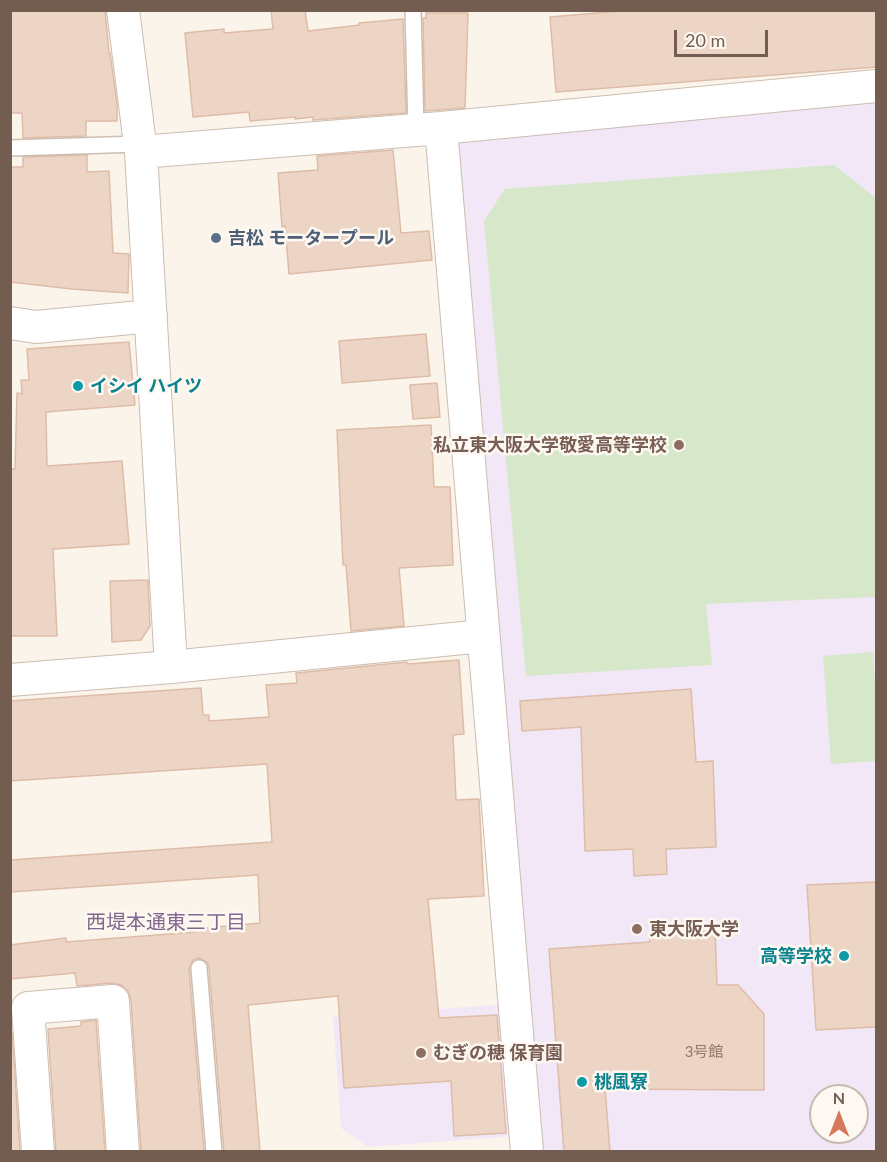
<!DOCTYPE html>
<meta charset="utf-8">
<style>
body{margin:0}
#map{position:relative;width:887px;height:1162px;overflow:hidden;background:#fbf4ea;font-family:Lato,sans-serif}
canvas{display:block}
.frame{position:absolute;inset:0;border:12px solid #735c50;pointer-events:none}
.north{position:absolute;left:809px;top:1084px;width:60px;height:60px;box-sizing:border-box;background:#fdf8f1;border:2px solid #c6bab1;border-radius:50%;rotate:0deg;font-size:16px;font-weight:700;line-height:24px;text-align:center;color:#735c50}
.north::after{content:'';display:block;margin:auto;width:21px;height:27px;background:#d7785d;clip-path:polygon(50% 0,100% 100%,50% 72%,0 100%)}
.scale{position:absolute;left:674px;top:30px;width:94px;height:27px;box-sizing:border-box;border:3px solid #735c50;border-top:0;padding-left:8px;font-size:18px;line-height:21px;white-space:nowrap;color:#735c50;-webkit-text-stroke:4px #fdf8f1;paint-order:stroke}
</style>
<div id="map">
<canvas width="887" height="1162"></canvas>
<div class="frame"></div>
<div class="north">N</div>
<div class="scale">20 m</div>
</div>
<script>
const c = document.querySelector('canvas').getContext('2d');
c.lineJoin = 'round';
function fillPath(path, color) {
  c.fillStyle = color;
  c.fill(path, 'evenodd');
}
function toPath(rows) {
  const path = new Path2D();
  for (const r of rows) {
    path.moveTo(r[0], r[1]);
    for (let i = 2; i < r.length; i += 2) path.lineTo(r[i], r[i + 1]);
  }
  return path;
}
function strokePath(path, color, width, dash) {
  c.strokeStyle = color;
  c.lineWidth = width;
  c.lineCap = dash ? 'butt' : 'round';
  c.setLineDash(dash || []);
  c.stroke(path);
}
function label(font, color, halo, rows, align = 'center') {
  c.font = font + ' Lato,"Noto Sans JP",sans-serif';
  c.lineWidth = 5;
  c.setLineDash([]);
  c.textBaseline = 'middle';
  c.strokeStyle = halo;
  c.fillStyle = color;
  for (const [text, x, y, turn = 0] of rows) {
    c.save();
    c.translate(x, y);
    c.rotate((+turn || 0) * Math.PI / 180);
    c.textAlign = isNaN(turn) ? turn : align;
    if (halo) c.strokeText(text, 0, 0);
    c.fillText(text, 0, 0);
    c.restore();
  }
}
fillPath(toPath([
 [876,99,876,1151,538,1151,503,752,458,139],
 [821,1096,857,1096,857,1132,821,1132],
 [506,1004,516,1136,368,1147,341,1128,333,1017]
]), '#f1e7f7');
fillPath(toPath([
 [834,165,876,198,876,597,706,604,712,665,526,676,484,221,505,189],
 [873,652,876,696,876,761,831,764,823,656]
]), '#d6e7ca');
const building = toPath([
 [10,10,105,10,109,53,110,53,117,104,117,121,86,121,86,136,23,138,22,113,10,113,10,10],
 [271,10,305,10,308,31,360,25,359,23,403,19,406,113,313,120,313,117,295,119,295,117,250,121,249,112,193,117,185,33,224,29,224,33,273,29,271,10],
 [631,10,876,10,876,67,556,92,550,17,631,10],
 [426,13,468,13,465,108,425,111,423,18,426,18,426,13],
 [393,150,401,233,429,231,432,260,289,274,285,226,282,227,278,173,318,170,317,156,393,150],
 [87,155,87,172,109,171,113,253,129,254,128,293,72,289,10,282,10,167,23,167,23,157,87,155],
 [426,334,430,376,342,383,339,341,426,334],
 [129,342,135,405,46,412,47,466,122,461,129,544,53,549,57,636,10,636,10,469,15,469,17,393,22,394,21,380,29,380,27,349,129,342],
 [437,383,440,417,413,419,410,385,437,383],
 [431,425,434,487,450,487,453,565,399,568,404,626,351,631,346,565,343,565,337,430,431,425],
 [148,580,150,626,141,640,112,642,110,581,148,580],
 [459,660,464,734,453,735,456,800,479,799,484,896,428,899,439,1018,497,1015,506,1133,454,1136,451,1081,344,1088,338,996,248,1005,260,1152,224,1152,209,967,207,962,199,958,193,960,189,969,204,1152,141,1152,131,1000,128,991,121,985,112,983,77,986,75,973,10,979,10,945,66,938,66,942,196,932,196,929,260,923,258,875,10,892,10,860,272,842,267,764,10,781,10,701,201,688,203,715,209,715,209,721,269,717,266,685,297,683,296,673,407,662,407,664,459,660],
 [691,689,696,762,713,761,716,847,666,849,667,874,634,876,633,849,585,851,581,727,522,731,520,701,691,689],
 [876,882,876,1027,816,1030,807,885,876,882],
 [715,931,717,985,738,985,764,1014,764,1090,605,1089,610,1152,564,1152,549,949,650,942,649,934,715,931],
 [96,1020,105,1152,56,1152,48,1029,81,1026,81,1022,96,1020],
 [10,1032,12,1032,20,1152,10,1152,10,1032]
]);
fillPath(building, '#edd5c5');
strokePath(building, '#debca7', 1.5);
const service = toPath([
 [413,10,416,130],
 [10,148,140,144],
 [199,968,214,1152]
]);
const minor = toPath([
 [123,10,141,152,171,667],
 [441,128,527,1152],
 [141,152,441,128,876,86],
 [10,323,36,327,151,316],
 [10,680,171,667,483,636],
 [38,1152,28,1008,113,1001,123,1152]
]);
strokePath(service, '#ccbdb1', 18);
strokePath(minor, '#ccbdb1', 34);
strokePath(service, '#fff', 15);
strokePath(minor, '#fff', 32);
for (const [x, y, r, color] of [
 [216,238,6,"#5c6f8a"],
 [78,386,6,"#0f9aa8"],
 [679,445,6,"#8d6e63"],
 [637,929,6,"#8d6e63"],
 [844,956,6,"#0f9aa8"],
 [421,1053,6,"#8d6e63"],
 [582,1082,6,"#0f9aa8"]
]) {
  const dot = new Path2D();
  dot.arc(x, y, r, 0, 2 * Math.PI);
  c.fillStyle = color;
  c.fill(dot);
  strokePath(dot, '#fdf8f1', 2);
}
label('15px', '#927a6d', null, [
 ["3号館",704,1052]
]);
label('bold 18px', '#4e5e75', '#fdf8f1', [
 ["吉松 モータープール",228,238]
], 'left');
label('bold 18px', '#0d838f', '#fdf8f1', [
 ["イシイ ハイツ",90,386],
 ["高等学校",832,956,"right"],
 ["桃風寮",594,1082]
], 'left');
label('bold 18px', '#785e54', '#fdf8f1', [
 ["私立東大阪大学敬愛高等学校",667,445,"right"],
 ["東大阪大学",649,929],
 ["むぎの穂 保育園",433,1053]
], 'left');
label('20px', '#82688e', '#fdf8f1', [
 ["西堤本通東三丁目",166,923]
]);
</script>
